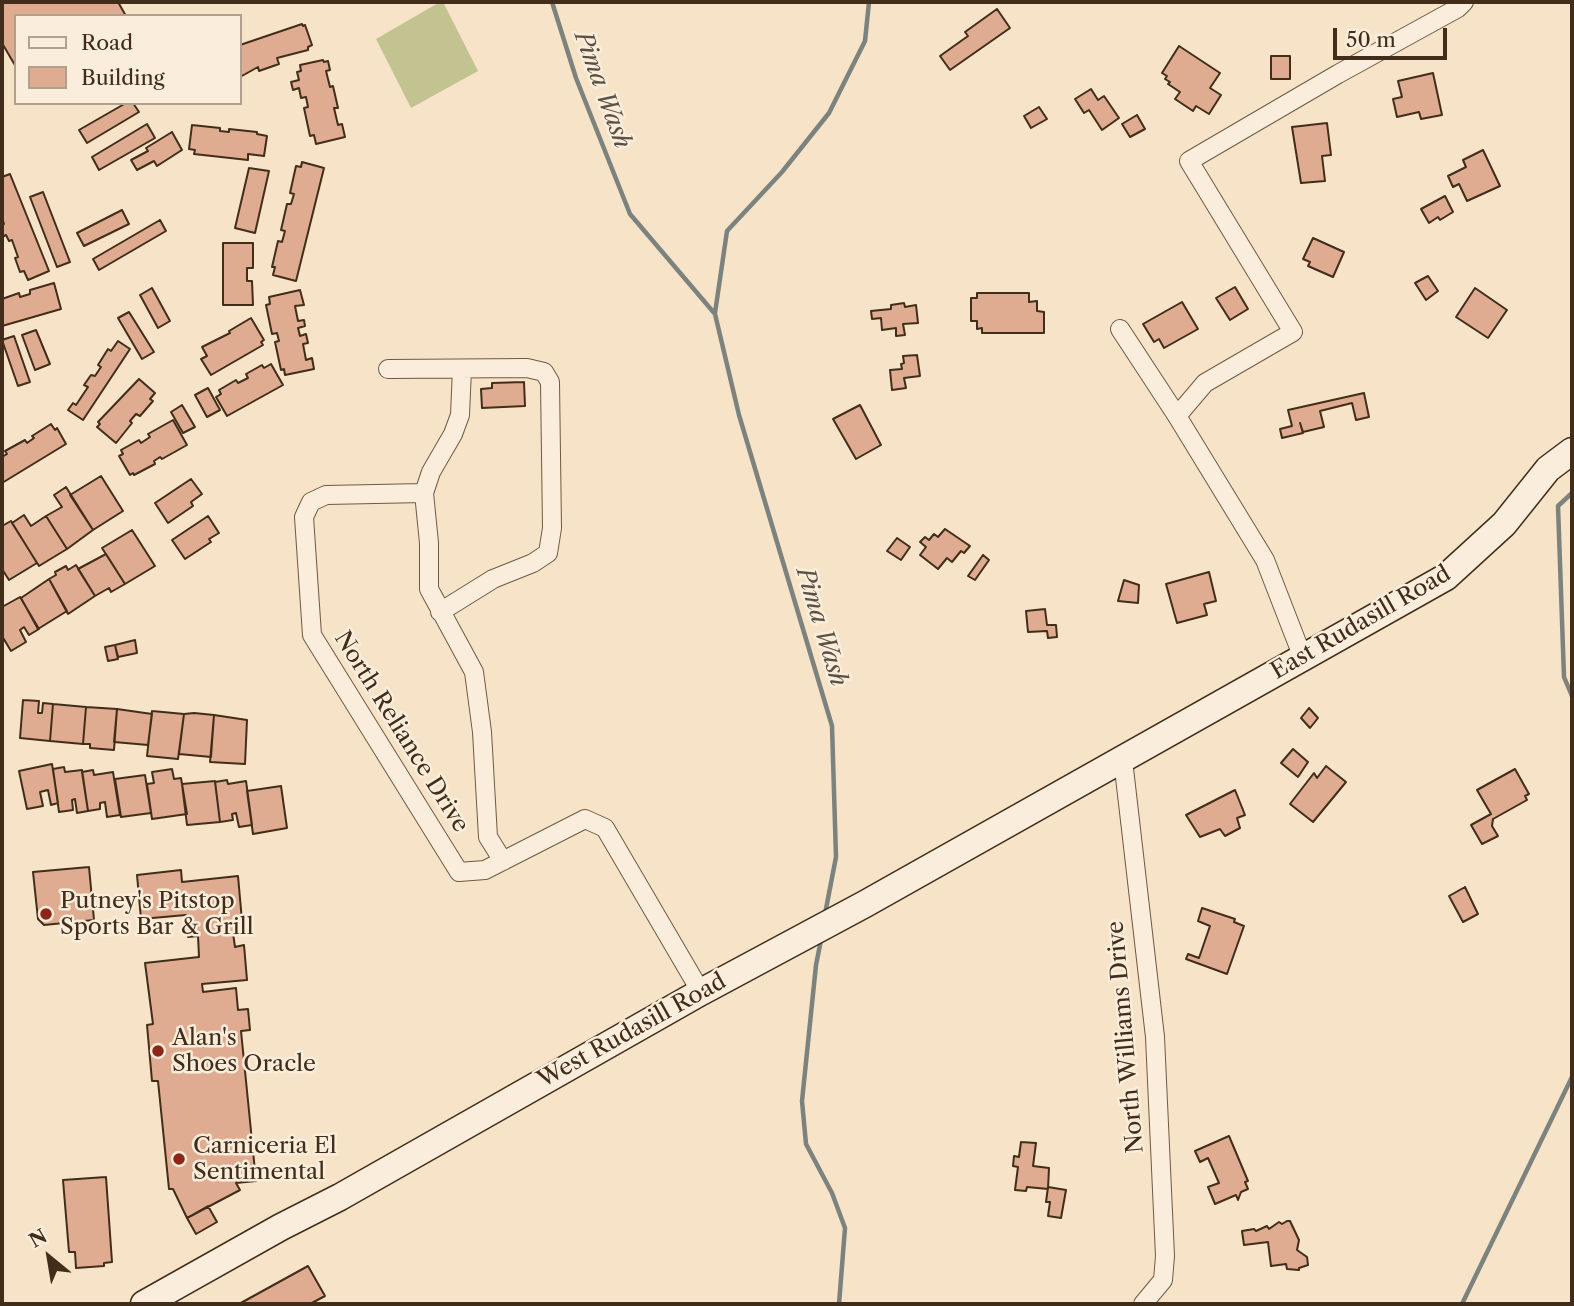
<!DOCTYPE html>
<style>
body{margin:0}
#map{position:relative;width:1574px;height:1306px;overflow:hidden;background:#f7e3c7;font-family:"Libre Caslon Text",serif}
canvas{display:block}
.frame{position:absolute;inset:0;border:4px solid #412d19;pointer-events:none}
.legend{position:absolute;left:14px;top:14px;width:228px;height:91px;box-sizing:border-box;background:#faeddb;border:2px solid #b0a08d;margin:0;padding:9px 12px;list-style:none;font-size:21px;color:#412d19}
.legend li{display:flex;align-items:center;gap:14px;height:35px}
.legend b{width:35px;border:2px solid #b0a08d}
.north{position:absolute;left:14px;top:1222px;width:70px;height:70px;-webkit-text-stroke:5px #faeddb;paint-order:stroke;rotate:330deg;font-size:19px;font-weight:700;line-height:28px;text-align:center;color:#412d19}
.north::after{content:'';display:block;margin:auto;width:24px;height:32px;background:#412d19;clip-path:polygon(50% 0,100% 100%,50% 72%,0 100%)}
.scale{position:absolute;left:1333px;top:28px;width:114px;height:32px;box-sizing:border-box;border:4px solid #412d19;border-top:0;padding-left:9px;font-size:21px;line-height:24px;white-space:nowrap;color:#412d19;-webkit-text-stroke:5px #faeddb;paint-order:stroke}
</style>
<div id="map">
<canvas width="1574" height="1306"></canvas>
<div class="frame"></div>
<ul class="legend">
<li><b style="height:9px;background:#faeddb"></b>Road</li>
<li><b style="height:19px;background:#e0ac91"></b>Building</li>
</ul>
<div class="north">N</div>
<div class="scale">50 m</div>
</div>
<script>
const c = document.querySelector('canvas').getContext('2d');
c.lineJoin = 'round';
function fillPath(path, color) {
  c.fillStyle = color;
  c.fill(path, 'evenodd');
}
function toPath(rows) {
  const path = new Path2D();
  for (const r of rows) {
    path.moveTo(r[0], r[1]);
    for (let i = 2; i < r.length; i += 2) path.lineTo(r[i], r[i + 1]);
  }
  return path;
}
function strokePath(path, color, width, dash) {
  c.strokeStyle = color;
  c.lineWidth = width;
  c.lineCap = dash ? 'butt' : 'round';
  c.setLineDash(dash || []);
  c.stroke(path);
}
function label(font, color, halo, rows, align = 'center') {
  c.font = font + ' "Libre Caslon Text",serif';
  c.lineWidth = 5;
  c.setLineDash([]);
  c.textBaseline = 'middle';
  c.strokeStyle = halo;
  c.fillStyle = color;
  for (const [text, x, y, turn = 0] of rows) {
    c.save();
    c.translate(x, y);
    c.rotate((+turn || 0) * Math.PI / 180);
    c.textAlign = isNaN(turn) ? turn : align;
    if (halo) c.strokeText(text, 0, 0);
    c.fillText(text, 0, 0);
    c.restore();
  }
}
fillPath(toPath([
 [440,2,443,2,478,71,411,108,376,39]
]), '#c3c291');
strokePath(toPath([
 [552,2,576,78,630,214,715,314,739,415,832,726,836,857,825,914],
 [715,313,727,231,782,172,829,113,865,41,869,2],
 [1572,493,1558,506,1564,677,1572,696],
 [821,940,816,965,802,1101,806,1144,832,1193,845,1228,839,1304],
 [1462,1304,1572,1077]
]), '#7c827e', 4.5);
const building = toPath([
 [2,2,118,2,126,16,16,16,16,67,2,43,2,2],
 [997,9,1010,28,950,70,940,56,968,36,965,32,997,9],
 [302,24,303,26,305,25,312,45,308,47,308,50,277,58,279,64,259,71,258,67,240,77,240,45,302,24],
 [1179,46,1220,73,1210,88,1221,95,1209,114,1196,106,1193,111,1175,99,1180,92,1168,84,1170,82,1165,79,1167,76,1162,73,1179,46],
 [1271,56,1290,56,1290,79,1271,79,1271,56],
 [323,60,324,62,328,61,330,70,326,71,330,87,333,86,338,108,334,108,338,125,342,124,345,137,316,144,314,135,310,136,304,108,308,107,306,97,301,98,299,88,293,90,291,82,299,80,297,72,301,71,300,65,323,60],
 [1433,73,1442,115,1421,119,1419,112,1397,117,1393,99,1402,97,1398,81,1433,73],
 [1091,89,1098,100,1104,96,1119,118,1102,130,1089,110,1084,113,1075,99,1091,89],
 [126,103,133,103,139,112,87,143,79,130,126,103],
 [1039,107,1047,119,1031,128,1024,116,1039,107],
 [1137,115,1145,129,1130,137,1122,124,1137,115],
 [1327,123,1331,155,1322,156,1325,181,1301,183,1292,127,1327,123],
 [147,124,155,138,99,170,92,157,147,124],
 [192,125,220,128,220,131,229,132,229,129,257,132,257,134,267,136,264,156,248,154,248,160,194,154,195,150,189,149,192,125],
 [172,132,182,150,157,166,154,161,137,170,131,160,148,151,146,148,172,132],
 [1483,150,1500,186,1467,201,1459,184,1453,187,1448,176,1466,167,1463,160,1483,150],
 [302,162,324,168,296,281,273,275,275,267,272,267,278,241,282,242,285,231,281,230,287,204,291,204,294,194,290,193,296,166,301,167,302,162],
 [249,168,269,171,255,233,235,228,249,168],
 [10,174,49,271,28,280,24,271,20,272,15,258,18,257,12,240,9,241,6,235,2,237,2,224,4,224,2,218,2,177,10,174],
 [43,192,70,262,57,267,30,197,43,192],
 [1445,196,1453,212,1440,220,1438,217,1429,223,1421,209,1445,196],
 [122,210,129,224,84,246,77,233,122,210],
 [160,220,166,231,99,270,93,259,160,220],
 [1313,238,1344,252,1333,277,1308,266,1310,262,1303,259,1313,238],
 [223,243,253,243,253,268,247,268,247,281,252,281,253,305,223,305,223,243],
 [1428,276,1438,291,1426,300,1415,283,1428,276],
 [54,283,61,309,2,326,2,299,19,293,20,297,30,294,30,290,54,283],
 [1235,287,1248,309,1230,320,1216,298,1235,287],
 [152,288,170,321,158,328,140,295,152,288],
 [1475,288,1507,310,1488,338,1456,317,1475,288],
 [300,290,304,305,295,306,298,321,304,320,305,326,298,328,300,336,306,334,308,343,303,344,306,360,312,358,314,369,285,375,284,369,281,370,275,342,279,341,277,333,272,334,266,305,270,304,269,297,300,290],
 [977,293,1029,293,1029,302,1037,301,1037,311,1044,312,1044,333,982,333,982,328,977,329,977,321,971,321,971,298,977,298,977,293],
 [1182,302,1198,329,1164,348,1159,339,1154,342,1143,324,1182,302],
 [904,303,905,307,916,305,918,323,903,324,905,335,896,336,896,328,882,330,881,318,872,319,871,311,891,309,891,305,904,303],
 [129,312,154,352,142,359,118,318,129,312],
 [251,318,264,340,261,342,263,345,211,375,201,359,207,356,202,347,230,333,229,331,251,318],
 [36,330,50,364,35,370,22,335,36,330],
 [14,336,30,382,18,386,2,340,14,336],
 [118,341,130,349,83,420,68,410,73,403,76,405,88,387,84,385,91,375,95,376,101,367,98,365,108,349,111,351,118,341],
 [917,355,920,376,904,378,906,388,892,390,890,370,902,369,901,364,904,363,903,356,917,355],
 [271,364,283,385,227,416,216,397,221,394,219,390,236,380,238,383,248,378,246,374,262,365,264,368,271,364],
 [139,379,155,393,150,399,153,401,140,416,136,414,130,421,132,423,116,443,97,427,100,424,98,422,139,379],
 [524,382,525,406,482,408,481,389,492,388,492,383,524,382],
 [208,388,220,410,207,417,195,395,208,388],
 [1364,393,1369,417,1356,420,1352,403,1320,411,1324,427,1303,432,1300,423,1303,433,1282,438,1280,429,1292,426,1288,410,1364,393],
 [182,405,195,427,183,433,171,412,182,405],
 [860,405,881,445,856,459,833,419,860,405],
 [173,420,187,445,162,459,160,457,154,461,155,464,134,475,133,473,130,475,119,456,123,454,121,450,139,440,141,443,150,437,148,434,173,420],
 [51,424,55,430,57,428,66,444,2,483,2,457,7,454,5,451,25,440,27,443,34,438,32,436,51,424],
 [101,476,123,511,93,530,70,495,101,476],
 [191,479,202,494,191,502,193,506,168,523,155,503,191,479],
 [66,487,93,530,67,549,46,516,62,507,54,495,66,487],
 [24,515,31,526,46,516,67,549,39,566,12,523,24,515],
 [208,516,219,533,209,539,211,542,185,559,172,540,208,516],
 [11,521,37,563,9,580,2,569,2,526,11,521],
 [945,529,970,546,964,553,961,551,952,562,947,558,938,569,920,555,926,547,920,542,925,537,929,540,934,534,938,537,945,529],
 [132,530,155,566,125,584,102,548,132,530],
 [897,538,910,547,901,560,887,551,897,538],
 [106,554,125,584,111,592,109,588,95,596,78,569,106,554],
 [983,555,989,560,975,580,968,576,983,555],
 [76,565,95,596,68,614,49,579,56,575,55,572,66,566,68,570,76,565],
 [1209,572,1216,601,1204,604,1207,615,1177,623,1166,584,1209,572],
 [49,579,67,611,38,629,21,598,49,579],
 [1124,580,1139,585,1138,603,1118,601,1124,580],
 [20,597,39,629,29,635,24,627,20,630,26,642,11,651,2,636,2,607,20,597],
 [1045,609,1047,625,1056,625,1057,637,1048,638,1047,631,1028,632,1026,611,1045,609],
 [135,640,137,653,118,657,115,645,135,640],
 [115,645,118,659,108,661,105,647,115,645],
 [23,700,39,701,38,713,42,713,43,703,53,704,50,741,20,738,23,700],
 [53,704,86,707,83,744,50,741,53,704],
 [86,707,117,709,114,750,90,748,90,744,83,744,86,707],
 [1309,708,1318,718,1310,728,1301,718,1309,708],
 [117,709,152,714,148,745,114,742,117,709],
 [152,711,184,714,178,759,147,756,152,711],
 [194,713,214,715,211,757,179,754,184,714,194,713],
 [214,715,247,720,245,764,210,762,214,715],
 [1293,749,1308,762,1298,777,1281,763,1293,749],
 [52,764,58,803,51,805,48,790,40,792,43,806,27,809,19,771,52,764],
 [1326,766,1346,782,1313,822,1290,804,1314,773,1317,778,1326,766],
 [64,767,65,772,82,770,88,811,77,813,75,799,72,800,73,810,59,812,53,769,64,767],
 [172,769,174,779,181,778,187,814,152,819,147,784,154,783,152,772,172,769],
 [1515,769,1529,794,1525,796,1527,800,1493,819,1492,826,1498,836,1482,844,1471,825,1491,814,1477,790,1515,769],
 [93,770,94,775,113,772,120,815,107,817,105,802,100,803,100,809,88,811,82,772,93,770],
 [145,775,151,813,121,817,115,779,145,775],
 [227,780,228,784,246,781,252,825,239,827,236,813,232,814,233,820,220,822,215,782,227,780],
 [215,781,220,822,187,825,182,784,215,781],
 [281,786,287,828,253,834,247,791,281,786],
 [1235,790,1245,815,1237,818,1240,828,1225,836,1220,829,1200,837,1186,815,1235,790],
 [89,867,94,920,44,925,38,919,33,872,89,867],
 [181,870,182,882,238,876,243,932,233,933,235,947,244,945,247,980,202,984,203,992,236,988,238,1010,248,1009,250,1030,241,1031,256,1181,236,1183,240,1190,187,1218,173,1189,169,1189,158,1081,152,1081,147,1025,153,1024,145,963,199,957,198,936,188,937,186,915,141,919,137,875,181,870],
 [1465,887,1478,914,1463,922,1449,896,1465,887],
 [1202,908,1235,919,1234,922,1244,926,1227,974,1186,959,1188,954,1199,958,1210,926,1198,921,1202,908],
 [1229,1136,1248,1181,1245,1182,1248,1189,1241,1192,1238,1200,1236,1195,1215,1204,1208,1187,1219,1183,1208,1158,1200,1162,1195,1151,1229,1136],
 [1021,1142,1036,1143,1033,1166,1049,1168,1048,1189,1027,1187,1026,1191,1015,1190,1018,1167,1013,1166,1014,1156,1019,1157,1021,1142],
 [106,1177,112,1262,104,1263,104,1266,76,1268,75,1252,69,1252,63,1180,106,1177],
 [1048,1187,1066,1190,1061,1218,1048,1216,1050,1202,1046,1202,1048,1187],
 [208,1206,217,1222,196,1234,187,1218,208,1206],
 [1287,1221,1290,1221,1299,1240,1297,1250,1307,1257,1308,1265,1299,1268,1299,1270,1287,1269,1286,1264,1271,1266,1268,1242,1244,1245,1242,1231,1254,1229,1256,1231,1267,1226,1269,1229,1279,1222,1282,1224,1287,1221],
 [308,1266,325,1296,310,1304,239,1304,308,1266]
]);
fillPath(building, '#e0ac91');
strokePath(building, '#412d19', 2);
const street = toPath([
 [1120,329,1177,416,1265,560,1303,658],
 [388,369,527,368,544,372,550,382,552,528,548,553,533,563,493,579,440,612],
 [462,369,460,415,453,434,431,472,424,493,429,543,429,589,474,672,482,732,488,837,503,861],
 [1177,416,1205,383,1293,332,1189,161,1338,74,1458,8,1464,2],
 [424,493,326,495,311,502,304,517,312,635,459,872,485,870,585,819,605,828,701,992],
 [1123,760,1155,1037,1165,1256,1163,1280,1143,1304]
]);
const secondary = toPath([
 [144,1304,281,1227,340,1197,701,992,865,904,1446,577,1504,524,1548,469,1572,451]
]);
strokePath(street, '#6e5a44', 20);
strokePath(secondary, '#412d19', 29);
strokePath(street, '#faeddb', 18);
strokePath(secondary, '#faeddb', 26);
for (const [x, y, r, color] of [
 [46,914,7,"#8f2418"],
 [158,1051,7,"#8f2418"],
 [179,1159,7,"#8f2418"]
]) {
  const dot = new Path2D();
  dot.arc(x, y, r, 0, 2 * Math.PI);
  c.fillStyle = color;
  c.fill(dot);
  strokePath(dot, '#faeddb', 2.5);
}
label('23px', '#412d19', '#faeddb', [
 ["East Rudasill Road",1361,623,-30],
 ["North Reliance Drive",401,732,58],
 ["West Rudasill Road",632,1031,-29],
 ["North Williams Drive",1126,1037,-95]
]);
label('23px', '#412d19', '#faeddb', [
 ["Putney's Pitstop",60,901],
 ["Sports Bar & Grill",60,927],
 ["Alan's",172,1038],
 ["Shoes Oracle",172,1064],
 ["Carniceria El",193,1146],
 ["Sentimental",193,1172]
], 'left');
label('italic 24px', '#5a5043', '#faeddb', [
 ["Pima Wash",602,90,70],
 ["Pima Wash",821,627,73]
]);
</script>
